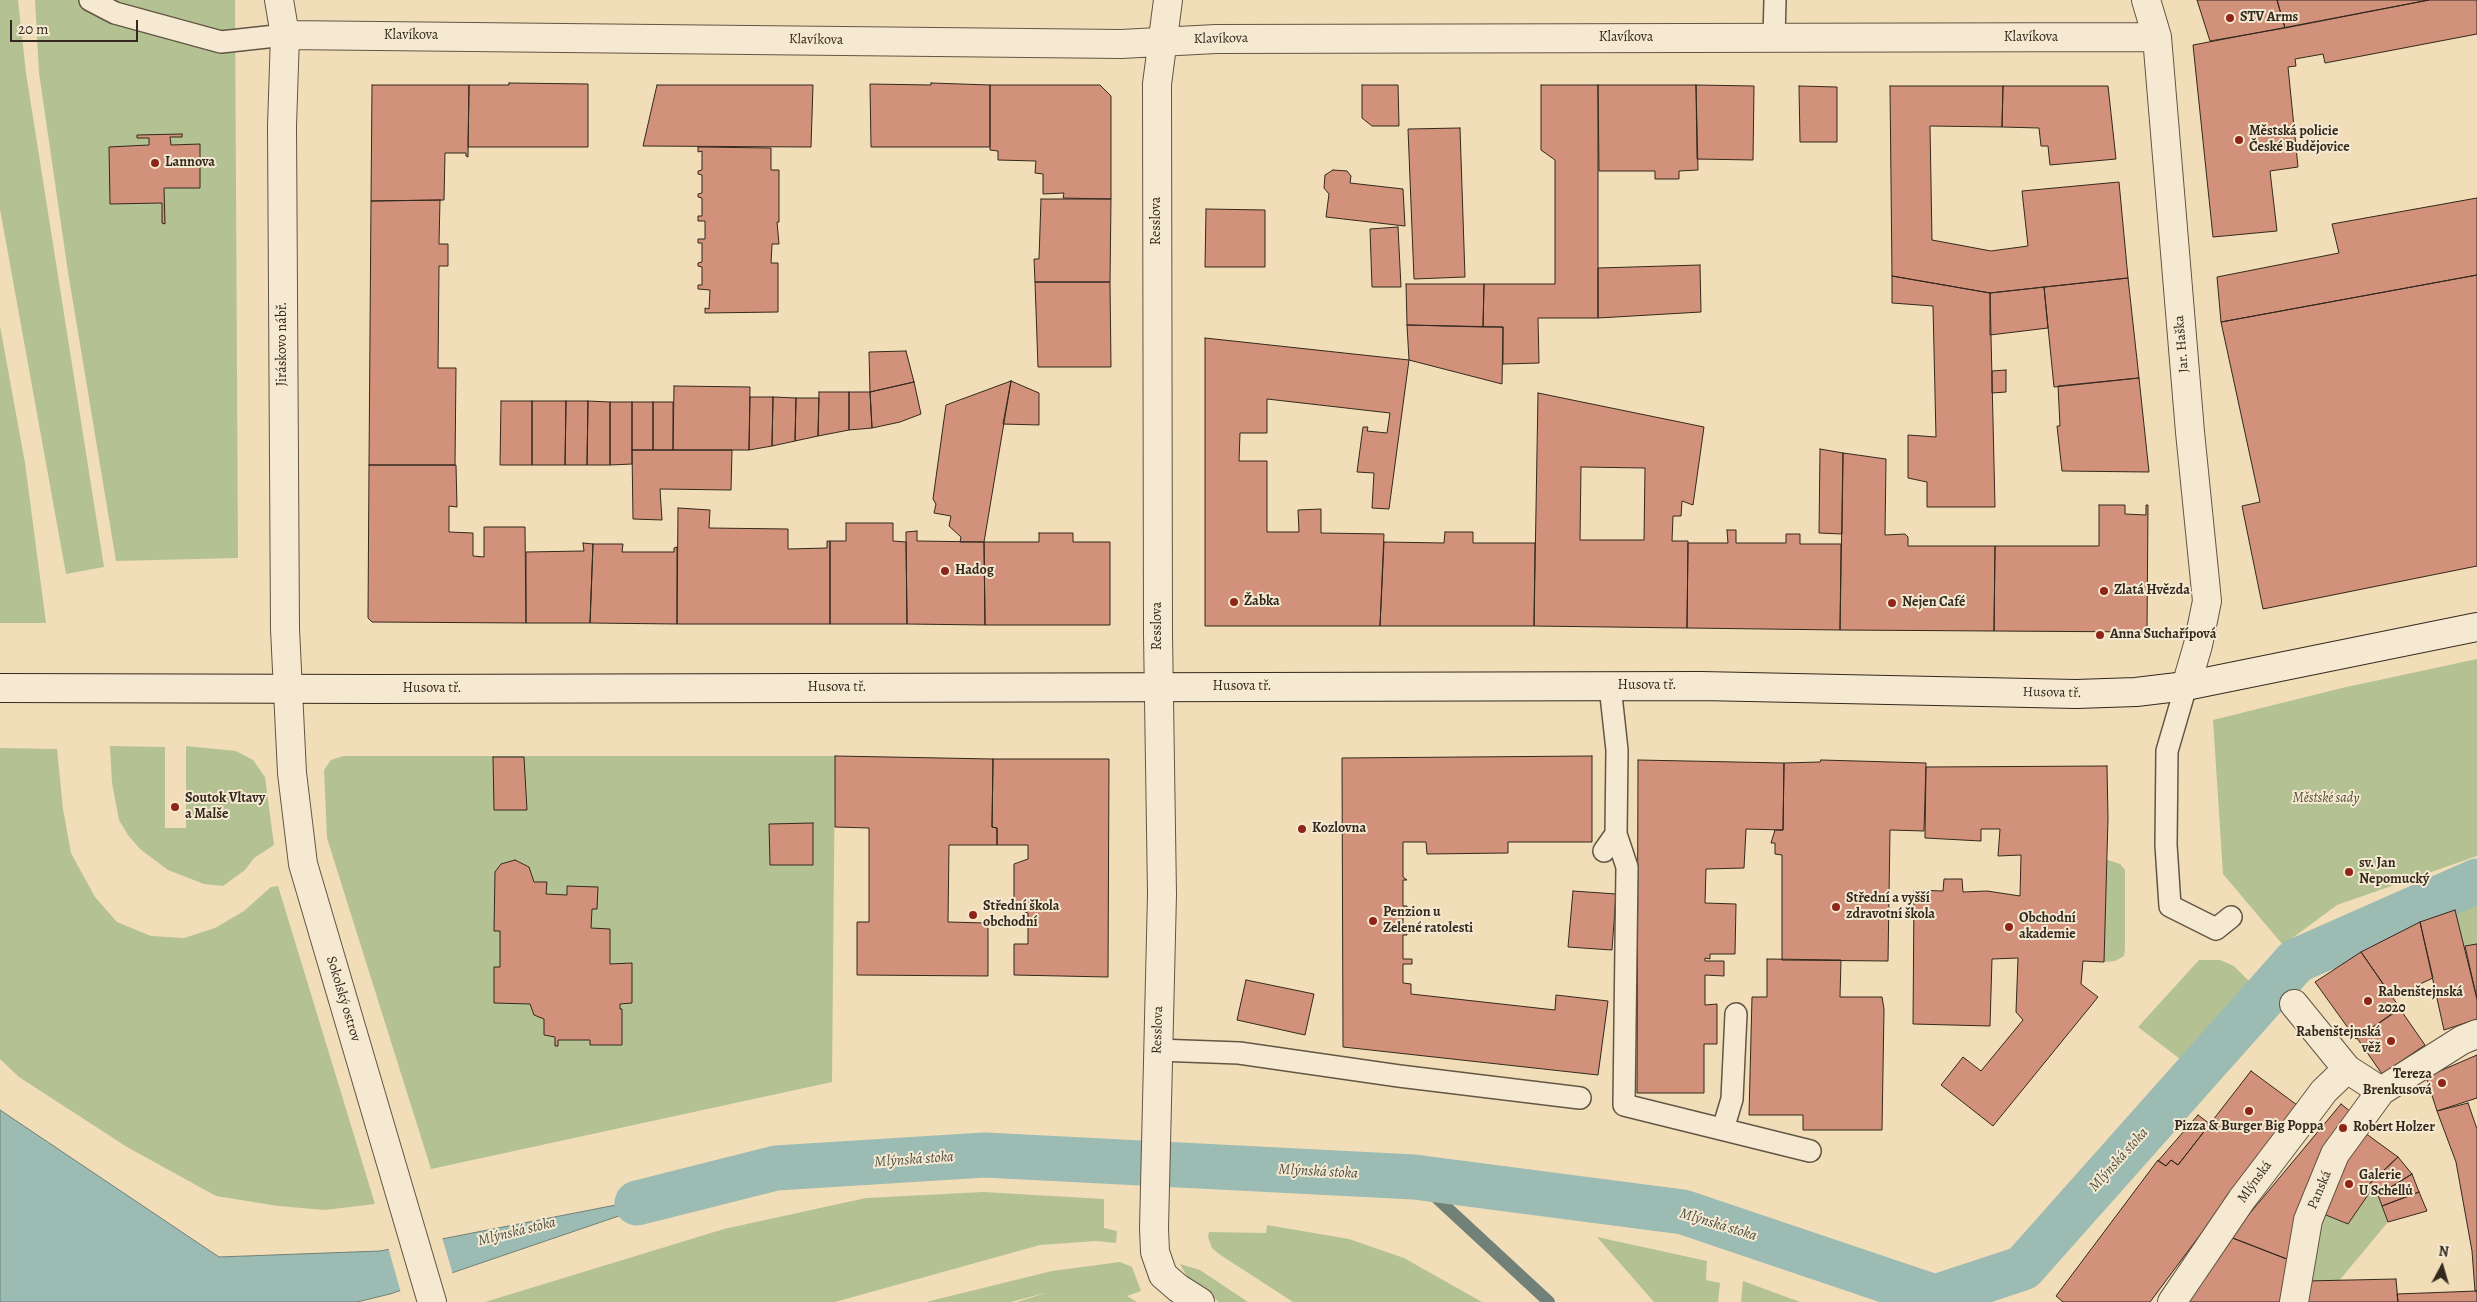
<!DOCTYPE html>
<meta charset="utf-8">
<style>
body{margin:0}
#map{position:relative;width:2477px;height:1302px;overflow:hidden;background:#f1ddb8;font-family:Alegreya,serif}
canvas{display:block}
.north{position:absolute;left:2417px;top:1242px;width:50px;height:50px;-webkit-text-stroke:4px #f6e9d1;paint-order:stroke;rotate:6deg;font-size:14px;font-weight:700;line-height:20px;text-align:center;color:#33291e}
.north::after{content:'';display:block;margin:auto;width:18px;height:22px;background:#33291e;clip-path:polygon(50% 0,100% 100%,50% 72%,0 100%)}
.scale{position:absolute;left:10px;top:20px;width:128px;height:22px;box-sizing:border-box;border:2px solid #33291e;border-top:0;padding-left:6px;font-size:15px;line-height:18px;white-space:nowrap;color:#33291e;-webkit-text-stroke:4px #f6e9d1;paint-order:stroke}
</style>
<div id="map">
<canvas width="2477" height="1302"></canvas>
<div class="north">N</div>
<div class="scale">20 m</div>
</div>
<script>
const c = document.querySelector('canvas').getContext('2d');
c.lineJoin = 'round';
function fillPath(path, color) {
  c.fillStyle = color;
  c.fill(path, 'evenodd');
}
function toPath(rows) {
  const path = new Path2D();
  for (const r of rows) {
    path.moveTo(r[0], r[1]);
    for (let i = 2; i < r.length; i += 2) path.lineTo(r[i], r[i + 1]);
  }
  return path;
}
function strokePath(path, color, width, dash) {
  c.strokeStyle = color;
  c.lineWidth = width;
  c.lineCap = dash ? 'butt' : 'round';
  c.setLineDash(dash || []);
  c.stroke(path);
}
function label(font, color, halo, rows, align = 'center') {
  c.font = font + ' Alegreya,serif';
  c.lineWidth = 4;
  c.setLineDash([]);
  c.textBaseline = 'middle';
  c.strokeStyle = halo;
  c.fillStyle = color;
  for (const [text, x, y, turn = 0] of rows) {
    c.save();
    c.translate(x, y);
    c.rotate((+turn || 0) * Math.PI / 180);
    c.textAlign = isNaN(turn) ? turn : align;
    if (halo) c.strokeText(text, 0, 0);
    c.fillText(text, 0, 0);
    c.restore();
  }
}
fillPath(toPath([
 [0,0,18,0,26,73,104,567,66,574,0,209],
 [35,0,235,0,238,558,116,561,68,272,39,73],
 [0,326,25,463,46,623,0,623],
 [2477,659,2477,856,2337,905,2283,945,2223,874,2213,720,2342,688],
 [110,746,165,747,165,828,186,828,186,746,236,751,253,760,265,777,274,845,254,858,245,870,223,886,204,884,168,870,140,849,128,835,119,820,112,783],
 [0,748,57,749,63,809,71,853,95,897,117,922,151,936,184,938,215,928,244,911,271,887,278,886,375,1204,325,1210,278,1206,216,1196,127,1147,19,1077,0,1059],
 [343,756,835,756,832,1082,431,1169,327,838,324,770,331,760],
 [2105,859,2120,864,2125,870,2125,949,2124,956,2115,961,2104,962],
 [2477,902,2477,944,2464,947,2455,910],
 [2199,960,2220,960,2234,966,2249,981,2184,1062,2138,1027],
 [2371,1190,2378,1194,2388,1222,2338,1282,2306,1281,2321,1213,2348,1224],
 [983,1192,1104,1199,1104,1228,1117,1231,1116,1243,1096,1241,1040,1245,835,1302,485,1302,724,1229,866,1198],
 [1267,1225,1349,1239,1404,1258,1482,1302,1293,1302,1219,1254,1212,1248,1208,1237,1209,1232,1266,1233],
 [1597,1237,1707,1261,1706,1280,1720,1283,1718,1302,1654,1302],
 [1120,1262,1132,1267,1141,1291,1127,1296,1137,1302,1017,1302,1049,1292,1011,1302,926,1302,1052,1271],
 [1180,1264,1200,1270,1248,1302,1219,1302,1189,1280],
 [1743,1281,1800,1302,1741,1302]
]), '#b4c293');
const water = toPath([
 [0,1110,219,1257,380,1251,698,1189,390,1294,357,1302,0,1302,0,1110]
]);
fillPath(water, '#9bbbb3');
strokePath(water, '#718177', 1);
fillPath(toPath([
 [442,1237,453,1275,401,1293,388,1247]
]), '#f1ddb8');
strokePath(toPath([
 [1414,1177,1549,1302]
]), '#718177', 12);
strokePath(toPath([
 [637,1203,776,1168,985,1155,1414,1177,1683,1212,1935,1297,2023,1268,2296,961,2477,881]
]), '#9bbbb3', 45);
const building = toPath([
 [2197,0,2277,0,2285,28,2210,41,2197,0],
 [2277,0,2429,0,2285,28,2277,0],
 [2429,0,2477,0,2477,34,2325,63,2323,54,2295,59,2296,66,2288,67,2298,167,2270,171,2277,231,2213,237,2193,45,2429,0],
 [509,83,588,84,588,147,468,147,469,85,509,85,509,83],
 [931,83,990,85,990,147,871,147,870,84,931,85,931,83],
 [372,85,469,85,468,157,466,156,466,153,445,153,444,200,371,201,372,85],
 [657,85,813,85,811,147,643,146,657,85],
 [990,85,1100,85,1111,96,1111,199,1063,198,1064,193,1043,194,1043,174,1035,173,1036,161,998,160,998,151,990,150,990,85],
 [1362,85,1398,85,1399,126,1372,126,1362,118,1362,85],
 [1541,85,1598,85,1598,318,1538,318,1539,363,1503,364,1503,327,1483,327,1484,284,1555,284,1555,160,1541,150,1541,85],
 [1598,85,1696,85,1698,170,1679,171,1679,179,1655,179,1655,171,1599,171,1598,85],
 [1696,85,1754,86,1753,160,1697,159,1696,85],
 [1799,86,1837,87,1837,142,1800,142,1799,86],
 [1890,86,2003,86,2002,127,1930,126,1932,240,1991,251,2028,246,2022,191,2119,182,2128,278,1990,293,1892,276,1890,86],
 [2003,86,2108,86,2116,159,2050,165,2048,146,2041,146,2039,128,2002,127,2003,86],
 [1460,128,1465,277,1414,279,1408,129,1460,128],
 [182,134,182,137,170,137,171,145,200,144,200,188,164,188,165,224,162,223,162,203,110,204,109,147,149,145,149,138,137,138,137,135,182,134],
 [698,147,771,148,771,170,779,170,779,222,777,222,779,244,772,244,771,263,778,263,778,312,705,313,705,308,709,309,710,290,698,289,698,285,702,285,702,267,698,266,698,263,702,262,702,243,698,243,698,239,705,239,705,221,698,221,698,216,702,216,702,198,698,197,698,194,702,193,702,175,698,174,698,171,702,170,702,151,698,152,698,147],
 [1333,170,1347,171,1351,176,1350,183,1403,189,1405,226,1326,217,1329,194,1324,188,1325,175,1333,170],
 [2477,198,2477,275,2221,322,2217,277,2339,253,2332,224,2477,198],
 [1041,199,1111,199,1110,282,1035,282,1034,259,1039,259,1041,199],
 [440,200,439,244,448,244,448,266,439,266,438,368,456,368,455,465,369,465,371,201,440,200],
 [1206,209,1265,210,1265,267,1205,267,1206,209],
 [1398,227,1401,287,1372,287,1370,229,1398,227],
 [1700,265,1701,312,1598,318,1598,268,1700,265],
 [2477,275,2477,566,2263,609,2242,506,2260,502,2221,322,2477,275],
 [1892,276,1990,293,1995,507,1927,507,1927,482,1908,478,1908,435,1936,437,1933,306,1892,303,1892,276],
 [2128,278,2139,378,2054,387,2044,287,2128,278],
 [1035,282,1110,282,1111,367,1038,367,1035,282],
 [1406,284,1484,284,1483,327,1407,325,1406,284],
 [2044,287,2048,328,1990,335,1990,293,2044,287],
 [1407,325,1503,327,1502,384,1409,360,1407,325],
 [1205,338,1409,360,1389,509,1372,508,1374,473,1357,472,1363,427,1368,427,1367,431,1387,433,1390,413,1267,399,1267,433,1240,433,1239,461,1267,461,1267,532,1299,532,1298,510,1321,509,1321,533,1384,534,1380,626,1205,626,1205,338],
 [906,351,914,382,870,392,869,352,906,351],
 [2006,370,2006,392,1992,393,1992,371,2006,370],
 [2139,378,2149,472,2062,471,2057,426,2060,426,2058,386,2139,378],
 [1011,381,984,542,960,542,961,537,949,526,951,516,934,513,936,504,933,499,946,405,1011,381],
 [1011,381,1039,393,1039,425,1003,424,1011,381],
 [914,382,921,414,900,422,872,428,870,392,914,382],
 [674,386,750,387,749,450,673,450,674,386],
 [819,392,849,392,849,430,818,436,819,392],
 [849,392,870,392,872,428,849,430,849,392],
 [1538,393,1704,427,1693,505,1682,501,1681,516,1673,516,1672,541,1688,541,1687,628,1534,626,1538,393],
 [1581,467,1645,468,1644,540,1580,540,1581,467],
 [750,397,773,397,772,446,749,450,750,397],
 [773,397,796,398,795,441,772,446,773,397],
 [796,398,819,398,818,436,795,441,796,398],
 [501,401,532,401,532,465,500,465,501,401],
 [532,401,566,401,565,465,532,465,532,401],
 [566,401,588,401,587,465,565,465,566,401],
 [588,401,610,402,610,465,587,465,588,401],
 [610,402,632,402,632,464,610,465,610,402],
 [632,402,653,402,653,450,632,450,632,402],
 [653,402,673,402,673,450,653,450,653,402],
 [1820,449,1843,453,1842,534,1819,533,1820,449],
 [632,450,732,450,731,490,660,489,662,520,633,519,632,450],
 [1843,453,1886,459,1885,535,1905,534,1908,537,1908,546,1995,546,1994,631,1840,630,1843,453],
 [369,465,456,465,457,507,449,506,449,532,473,533,473,556,484,557,484,527,525,527,526,623,372,622,368,618,369,465],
 [2099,505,2125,505,2125,514,2146,515,2146,505,2148,505,2147,632,1994,631,1995,546,2099,546,2099,505],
 [678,508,710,510,709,528,788,529,788,549,827,548,827,541,830,541,830,624,677,624,678,508],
 [846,523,893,523,893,541,906,542,907,624,830,624,830,541,846,541,846,523],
 [1727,530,1736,530,1736,543,1786,543,1786,534,1800,534,1800,544,1841,544,1840,630,1687,628,1688,543,1728,543,1727,530],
 [917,531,917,541,984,542,985,625,907,624,906,532,917,531],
 [1445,532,1473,532,1473,543,1535,543,1534,626,1380,626,1384,542,1444,543,1445,532],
 [1039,533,1073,533,1073,542,1110,542,1110,625,985,625,984,542,1039,542,1039,533],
 [583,543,593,544,590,623,526,623,526,552,584,551,583,543],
 [593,544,623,544,622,552,674,552,674,548,677,547,677,624,590,623,593,544],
 [835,756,993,759,992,827,997,828,997,845,949,845,948,922,986,923,988,929,988,976,857,975,857,922,869,922,869,828,835,827,835,756],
 [1592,756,1592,842,1508,842,1508,853,1427,854,1426,842,1403,842,1403,877,1407,880,1403,880,1403,906,1407,906,1407,908,1403,908,1403,933,1407,933,1407,935,1403,935,1403,959,1412,959,1412,964,1403,964,1403,983,1411,984,1411,994,1555,1010,1556,995,1608,1001,1598,1075,1343,1047,1342,758,1592,756],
 [493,757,524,757,527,810,494,810,493,757],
 [993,759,1109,759,1108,977,1014,975,1014,944,1028,944,1028,913,1014,908,1014,864,1028,859,1028,845,997,845,997,828,992,827,993,759],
 [1638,760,1784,763,1783,830,1746,829,1744,868,1706,869,1705,903,1736,904,1735,954,1710,954,1710,959,1705,958,1705,961,1724,961,1724,976,1705,975,1705,1005,1717,1004,1717,1044,1704,1044,1704,1093,1637,1093,1638,760],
 [1821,760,1926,763,1924,831,1890,830,1888,961,1782,960,1782,855,1775,854,1775,843,1771,843,1775,830,1783,830,1784,763,1820,762,1821,760],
 [2107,766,2108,818,2104,962,2083,961,2081,984,2098,997,1993,1126,1941,1085,1963,1057,1981,1071,2023,1020,2016,1012,2018,958,1992,959,1990,1026,1913,1024,1914,890,1943,891,1944,879,1962,879,1963,892,1987,891,2020,896,2021,855,1998,856,2000,829,1981,829,1981,841,1925,838,1926,767,2107,766],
 [813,823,813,865,770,865,769,824,813,823],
 [515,860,529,867,534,882,547,882,546,894,567,895,567,886,598,887,597,909,592,909,591,928,610,929,610,964,632,963,632,1003,620,1004,620,1009,622,1009,622,1045,590,1045,590,1040,558,1040,558,1046,555,1046,555,1037,544,1035,544,1019,534,1015,530,1004,494,1003,494,967,500,967,500,931,494,931,495,872,501,864,515,860],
 [1573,891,1616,894,1612,950,1568,947,1573,891],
 [2455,910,2477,999,2477,1019,2444,1030,2420,922,2455,910],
 [2420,922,2433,978,2392,997,2361,952,2420,922],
 [2477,944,2477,999,2465,946,2477,944],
 [2361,952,2400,1008,2356,1039,2315,982,2361,952],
 [1767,959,1841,960,1840,997,1882,997,1884,1009,1882,1130,1803,1130,1803,1115,1749,1115,1752,997,1767,997,1767,959],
 [1246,980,1314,994,1305,1035,1237,1020,1246,980],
 [2400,1009,2425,1045,2382,1074,2357,1038,2400,1009],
 [2477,1055,2477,1098,2437,1111,2426,1077,2477,1055],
 [2251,1071,2297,1105,2150,1302,2063,1302,2056,1296,2158,1160,2166,1166,2171,1160,2178,1165,2251,1071],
 [2468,1103,2477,1129,2477,1291,2475,1291,2472,1251,2456,1162,2437,1111,2468,1103],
 [2341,1104,2351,1112,2292,1261,2230,1237,2341,1104],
 [2198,1115,2210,1124,2178,1165,2171,1160,2166,1166,2158,1161,2198,1115],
 [2365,1133,2398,1157,2368,1185,2372,1189,2348,1224,2321,1213,2325,1194,2365,1133],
 [2398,1157,2412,1174,2378,1195,2368,1185,2398,1157],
 [2412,1174,2419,1192,2382,1206,2378,1195,2412,1174],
 [2419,1192,2427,1211,2388,1222,2382,1206,2419,1192],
 [2230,1237,2292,1261,2282,1302,2187,1302,2230,1237],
 [2396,1279,2398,1302,2304,1302,2306,1281,2396,1279],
 [2477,1291,2477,1302,2398,1302,2397,1294,2477,1291]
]);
fillPath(building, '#d1917a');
strokePath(building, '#33291e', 1);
const lane = toPath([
 [90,0,115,13,221,42,285,35],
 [1774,38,1775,0],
 [2186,686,2167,751,2166,845,2170,906,2216,929,2231,917],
 [1616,834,1627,867,1624,1105,1810,1151],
 [1604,851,1616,834,1617,750,1610,686],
 [1157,1050,1239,1053,1399,1076,1580,1098],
 [1723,1129,1732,1099,1736,1014]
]);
const street = toPath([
 [279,0,285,35,282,126,285,629,292,773,303,864,432,1302],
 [1168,0,1157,84,1158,634,1162,894,1154,1228,1155,1252,1163,1275,1178,1288,1200,1302],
 [2146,0,2157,37,2190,432,2207,601,2198,645,2186,686],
 [285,35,1121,44,1216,39,2157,37],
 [2294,1004,2347,1069,2381,1091],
 [2172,1302,2242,1199,2306,1115,2324,1091,2347,1069],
 [2294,1302,2308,1220,2335,1154,2381,1091,2462,1040,2477,1034]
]);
const secondary = toPath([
 [0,688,374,689,1701,686,2076,694,2136,692,2186,686,2477,627]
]);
strokePath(lane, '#625644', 24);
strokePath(street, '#625644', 30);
strokePath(secondary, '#33291e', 30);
strokePath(lane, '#f6e9d1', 21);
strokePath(street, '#f6e9d1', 28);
strokePath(secondary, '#f6e9d1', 28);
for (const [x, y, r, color] of [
 [2230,18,5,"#8f2418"],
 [2239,140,5,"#8f2418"],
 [155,163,5,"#8f2418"],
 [945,571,5,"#8f2418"],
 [2104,591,5,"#8f2418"],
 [1234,602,5,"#8f2418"],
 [1892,603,5,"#8f2418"],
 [2100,635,5,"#8f2418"],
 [175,807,5,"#8f2418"],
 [1302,829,5,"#8f2418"],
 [2349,872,5,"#8f2418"],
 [1836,907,5,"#8f2418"],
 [973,915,5,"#8f2418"],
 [1373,921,5,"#8f2418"],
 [2009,927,5,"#8f2418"],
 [2368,1001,5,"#8f2418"],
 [2391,1041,5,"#8f2418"],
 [2442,1083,5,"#8f2418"],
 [2249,1111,5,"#8f2418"],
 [2343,1128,5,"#8f2418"],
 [2349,1184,5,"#8f2418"]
]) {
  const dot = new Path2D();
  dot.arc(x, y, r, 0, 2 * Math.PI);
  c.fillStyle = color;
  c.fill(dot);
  strokePath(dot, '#f6e9d1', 2);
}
label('bold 14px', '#33291e', '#f6e9d1', [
 ["STV Arms",2240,18],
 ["Městská policie",2249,132],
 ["České Budějovice",2249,148],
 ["Lannova",165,163],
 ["Hadog",955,571],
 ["Zlatá Hvězda",2114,591],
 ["Žabka",1244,602],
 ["Nejen Café",1902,603],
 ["Anna Suchařípová",2110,635],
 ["Soutok Vltavy",185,799],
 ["a Malše",185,815],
 ["Kozlovna",1312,829],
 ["sv. Jan",2359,864],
 ["Nepomucký",2359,880],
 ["Střední a vyšší",1846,899],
 ["zdravotní škola",1846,915],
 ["Střední škola",983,907],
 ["obchodní",983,923],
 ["Penzion u",1383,913],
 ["Zelené ratolesti",1383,929],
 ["Obchodní",2019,919],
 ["akademie",2019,935],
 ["Rabenštejnská",2378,993],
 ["2020",2378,1009],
 ["Rabenštejnská",2381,1033,"right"],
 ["věž",2381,1049,"right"],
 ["Tereza",2432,1075,"right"],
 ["Brenkusová",2432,1091,"right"],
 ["Pizza & Burger Big Poppa",2249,1127,"center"],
 ["Robert Holzer",2353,1128],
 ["Galerie",2359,1176],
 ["U Schellů",2359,1192]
], 'left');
label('14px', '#33291e', '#f6e9d1', [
 ["Klavíkova",411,36],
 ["Klavíkova",1626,38],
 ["Klavíkova",2031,38],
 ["Klavíkova",1221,39,-1],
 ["Klavíkova",816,40,1],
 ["Resslova",1157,221,-90],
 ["Jiráskovo nábř.",283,344,-90],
 ["Jar. Haška",2182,344,-95],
 ["Resslova",1158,626,-90],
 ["Husova tř.",1647,686],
 ["Husova tř.",1242,687],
 ["Husova tř.",837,688],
 ["Husova tř.",432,689],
 ["Husova tř.",2052,693,1],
 ["Sokolský ostrov",343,999,73],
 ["Resslova",1158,1030,-88],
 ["Mlýnská",2255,1182,-54],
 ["Panská",2320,1190,-67]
]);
label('italic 14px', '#534f3b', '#f6e9d1', [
 ["Městské sady",2326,799]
]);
label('italic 15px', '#4d4e43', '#f6e9d1', [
 ["Mlýnská stoka",914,1160,-4],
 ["Mlýnská stoka",2119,1160,-48],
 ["Mlýnská stoka",1318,1172,3],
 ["Mlýnská stoka",1718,1225,17],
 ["Mlýnská stoka",517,1232,-14]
]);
</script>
